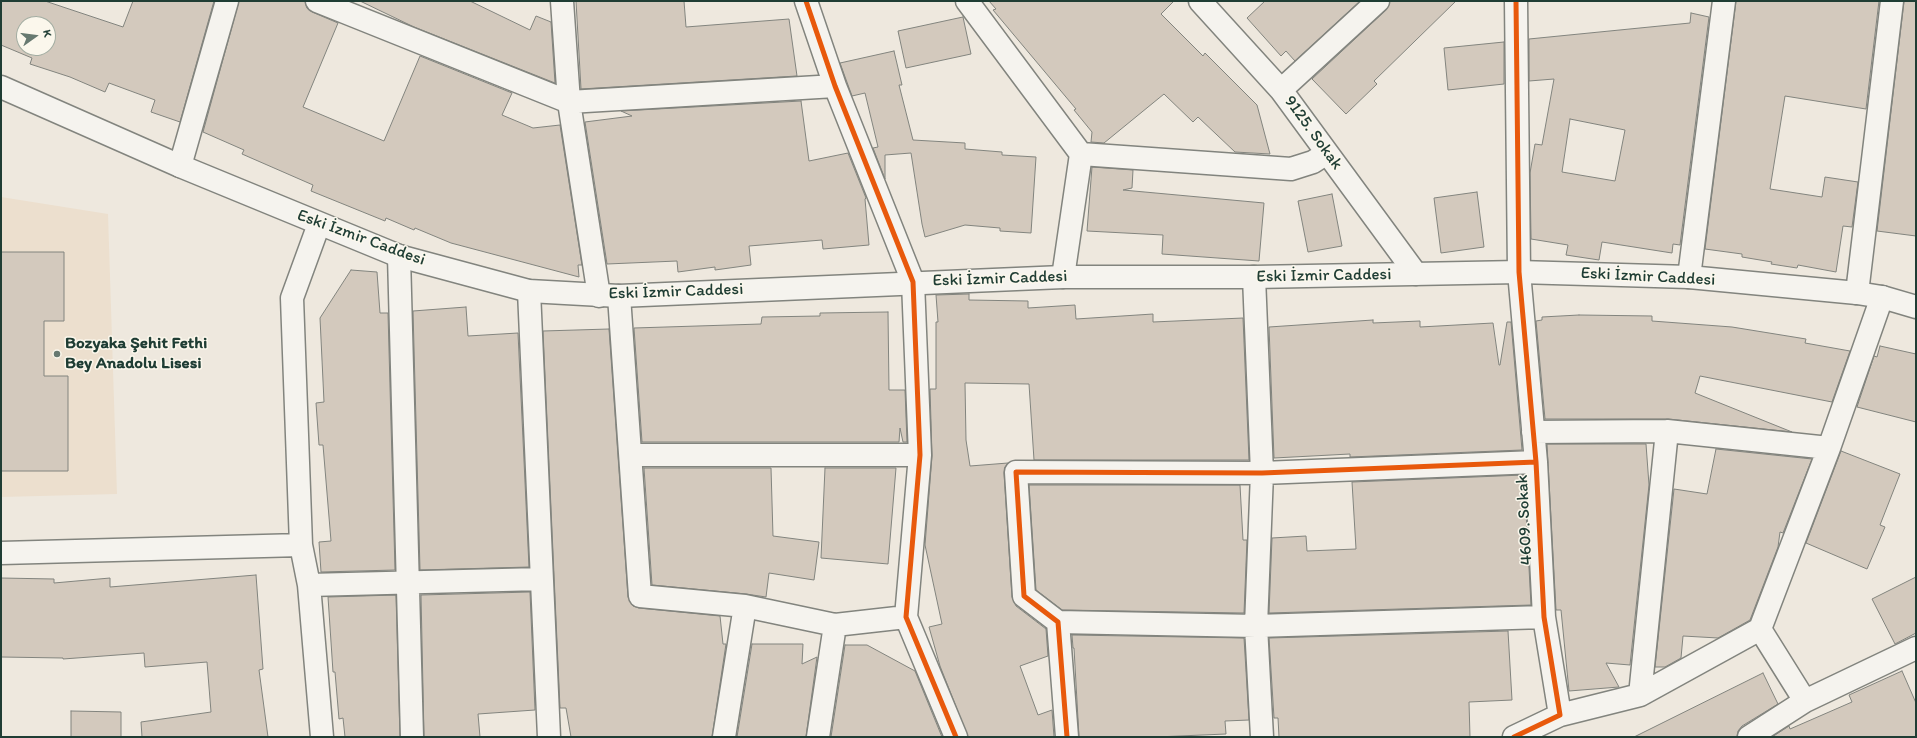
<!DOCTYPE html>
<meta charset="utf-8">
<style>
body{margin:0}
#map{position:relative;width:1917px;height:738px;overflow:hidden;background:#eee8de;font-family:Itim,sans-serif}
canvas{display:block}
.frame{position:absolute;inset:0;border:2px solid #1f3d34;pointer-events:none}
.north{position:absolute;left:16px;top:16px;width:40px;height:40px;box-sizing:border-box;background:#fbf7ec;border:1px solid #a3ada2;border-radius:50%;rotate:76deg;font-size:11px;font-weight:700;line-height:16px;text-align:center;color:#1f3d34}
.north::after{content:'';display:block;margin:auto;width:14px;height:18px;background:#677970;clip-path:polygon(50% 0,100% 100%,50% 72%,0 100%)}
</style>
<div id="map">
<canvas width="1917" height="738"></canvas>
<div class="frame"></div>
<div class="north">K</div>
</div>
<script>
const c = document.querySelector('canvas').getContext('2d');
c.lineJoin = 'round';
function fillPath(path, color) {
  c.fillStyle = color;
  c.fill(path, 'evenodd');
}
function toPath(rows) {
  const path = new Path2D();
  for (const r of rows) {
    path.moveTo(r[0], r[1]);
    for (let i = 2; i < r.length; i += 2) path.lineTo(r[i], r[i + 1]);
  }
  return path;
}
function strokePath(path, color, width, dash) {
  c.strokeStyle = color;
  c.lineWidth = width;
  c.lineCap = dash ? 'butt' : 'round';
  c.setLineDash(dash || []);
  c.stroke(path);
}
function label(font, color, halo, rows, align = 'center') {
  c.font = font + ' Itim,sans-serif';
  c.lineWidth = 3;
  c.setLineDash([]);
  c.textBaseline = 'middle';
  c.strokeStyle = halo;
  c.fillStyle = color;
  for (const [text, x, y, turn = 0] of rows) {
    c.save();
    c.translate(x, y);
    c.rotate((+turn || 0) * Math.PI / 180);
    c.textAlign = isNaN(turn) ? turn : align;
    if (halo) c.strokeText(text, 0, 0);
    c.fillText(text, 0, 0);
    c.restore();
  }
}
fillPath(toPath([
 [1,197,108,214,117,494,1,497]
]), '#ecdfce');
const building = toPath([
 [1,1,45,1,123,27,133,1,214,1,180,122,151,112,155,100,109,83,105,92,70,77,30,64,32,58,1,45,1,1],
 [24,24,48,24,48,48,24,48,24,24],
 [239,1,305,1,307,8,312,12,338,23,303,107,384,141,420,56,512,93,502,115,533,128,560,125,582,265,578,265,579,277,451,243,415,228,414,230,386,218,385,221,311,191,313,185,242,154,244,150,203,132,239,1],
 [360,1,470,1,530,30,536,16,551,22,555,83,414,27,360,1],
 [576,1,684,1,686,27,789,19,797,76,581,89,576,1],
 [989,1,1174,1,1161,14,1203,56,1205,53,1257,105,1270,154,1235,152,1198,117,1193,122,1164,94,1104,143,1091,142,1092,132,1074,110,1076,109,993,10,996,9,989,1],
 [1265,1,1360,1,1295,61,1286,51,1281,56,1247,18,1265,1],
 [1390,1,1456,1,1374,81,1377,84,1346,114,1312,79,1386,10,1390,1],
 [1736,1,1879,1,1866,109,1785,96,1770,189,1822,197,1825,177,1858,182,1852,227,1843,226,1836,272,1798,265,1797,268,1771,264,1772,262,1742,257,1742,254,1705,249,1736,1],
 [1904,1,1916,1,1916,236,1877,231,1904,1],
 [1691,13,1709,17,1680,245,1673,244,1672,253,1602,242,1599,260,1566,255,1568,245,1531,239,1530,173,1535,144,1542,145,1554,79,1529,81,1529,39,1690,23,1691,13],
 [1570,119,1625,130,1615,181,1562,172,1570,119],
 [963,17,971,54,906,68,898,31,963,17],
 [1504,42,1504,84,1448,90,1444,48,1504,42],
 [894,51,902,85,899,85,913,140,965,143,965,149,1002,152,1002,155,1036,157,1031,233,1000,231,1000,228,965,225,925,237,922,224,911,153,885,155,885,179,873,148,878,147,865,93,852,96,840,63,894,51],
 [801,101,809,161,848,153,866,198,865,199,869,245,823,249,822,240,749,246,751,265,715,270,715,267,678,272,677,261,607,264,585,122,632,116,621,111,801,101],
 [1092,167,1133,170,1132,188,1123,190,1264,203,1259,261,1162,254,1163,235,1087,231,1092,167],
 [1477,192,1484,247,1441,253,1434,198,1477,192],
 [1332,194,1342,246,1308,252,1298,201,1332,194],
 [1,252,64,252,64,321,44,321,44,376,68,376,68,471,1,471,1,252],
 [351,270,377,272,380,313,388,313,395,570,321,572,319,542,331,541,323,445,319,445,316,403,324,402,320,318,351,270],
 [969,294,969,300,1028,301,1028,308,1075,305,1076,319,1153,314,1153,322,1243,318,1249,460,1034,460,1029,384,965,383,966,440,970,466,1008,463,1005,467,1004,473,1012,597,1016,606,1046,629,1048,656,1020,666,1038,715,1052,710,1054,737,968,737,940,666,929,627,942,624,925,545,932,456,930,389,936,389,936,322,938,322,936,295,969,294],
 [466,307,468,336,518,333,529,567,420,570,413,311,466,307],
 [888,312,889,390,905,390,907,442,903,442,900,428,899,442,642,442,634,328,761,324,762,317,820,316,820,313,888,312],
 [1579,315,1652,316,1652,321,1732,327,1806,339,1805,343,1850,351,1832,402,1700,376,1695,393,1792,432,1668,419,1545,419,1536,321,1542,320,1542,317,1579,315],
 [1373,320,1373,323,1420,321,1420,327,1493,323,1499,365,1500,365,1507,322,1511,322,1522,450,1350,457,1350,454,1274,458,1269,327,1373,320],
 [609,329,628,597,633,606,639,608,720,616,723,644,726,644,712,737,571,737,566,708,560,708,543,331,609,329],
 [1880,346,1916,354,1916,422,1857,407,1874,356,1877,357,1880,346],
 [1547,444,1646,444,1649,485,1630,665,1606,663,1619,687,1569,691,1561,610,1556,610,1547,444],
 [1716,449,1812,459,1783,533,1780,532,1778,547,1750,620,1718,638,1683,636,1681,658,1665,667,1655,667,1674,489,1707,494,1716,449],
 [1841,451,1900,474,1880,525,1885,527,1867,569,1806,543,1841,451],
 [644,468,771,468,773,536,819,542,814,580,769,573,766,597,746,594,652,585,644,468],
 [825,468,896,468,888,564,821,558,825,468],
 [1524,475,1531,605,1269,613,1272,538,1306,536,1307,551,1356,549,1352,482,1524,475],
 [1029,485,1240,485,1243,540,1247,540,1244,613,1062,610,1036,590,1029,485],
 [256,575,263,669,259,670,268,737,142,737,141,722,211,712,207,662,145,667,144,653,63,659,63,658,1,657,1,578,54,579,54,583,110,578,110,587,256,575],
 [1916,577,1916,633,1895,644,1872,599,1916,577],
 [530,592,535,710,478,714,480,737,424,737,421,595,530,592],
 [396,595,400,737,345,737,343,718,339,719,335,672,333,672,328,597,396,595],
 [1508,631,1512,700,1469,702,1470,737,1279,737,1278,718,1274,718,1269,638,1508,631],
 [1072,635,1244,638,1249,720,1225,721,1226,734,1156,737,1079,737,1074,648,1073,648,1072,635],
 [752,644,803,644,802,664,817,657,806,737,737,737,752,644],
 [845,645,867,645,915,671,942,737,831,737,845,645],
 [1902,671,1916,703,1916,737,1772,737,1789,726,1790,729,1852,702,1849,695,1902,671],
 [1763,673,1778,704,1742,726,1738,731,1737,737,1634,737,1763,673],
 [71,711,121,712,121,737,71,737,71,711]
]);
fillPath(building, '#d3c9bd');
strokePath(building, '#82847e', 1);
const minor = toPath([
 [317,1,569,102,835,86],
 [562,1,569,102,599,296],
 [806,1,835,86,913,282,920,455,906,617,956,737],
 [967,1,1081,154,1063,277],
 [1200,1,1281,90,1416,274],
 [1281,90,1378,1],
 [1081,154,1291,169,1313,162,1327,153],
 [180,166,227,1],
 [319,224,292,298,301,545,309,585,322,737],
 [399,256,412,737],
 [1254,277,1262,473,1256,626,1262,737],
 [1689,277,1724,1],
 [529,291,549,737],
 [1857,293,1892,1],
 [619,296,640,596,745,606,835,625],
 [1533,432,1667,431,1829,448],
 [631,455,920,455],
 [1,553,301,545],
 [309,585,541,579],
 [1058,622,1256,626,1544,617],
 [1640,695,1667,431],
 [1805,701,1760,629,1829,448,1882,297],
 [1560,715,1640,695,1760,629],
 [724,737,745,606],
 [818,737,835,625,906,617],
 [1067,737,1058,622,1024,596,1016,472,1262,473,1536,462],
 [1514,737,1560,715,1544,617,1536,462,1519,272,1516,1],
 [1749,737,1805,701,1916,648]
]);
const major = toPath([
 [1,87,180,166,399,256,529,291,619,296,1063,277,1254,277,1519,272,1689,277,1857,293,1882,297,1916,307]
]);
strokePath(minor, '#82847e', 25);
strokePath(major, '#82847e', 25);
strokePath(minor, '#f5f3ee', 22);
strokePath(major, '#f5f3ee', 22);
strokePath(toPath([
 [806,1,835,86,913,282,920,455,906,617,956,737],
 [1067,737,1058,622,1024,596,1016,472,1262,473,1536,462],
 [1514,737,1560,715,1544,617,1536,462,1519,272,1516,1]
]), '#e8590c', 5);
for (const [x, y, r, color] of [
 [57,354,4,"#677970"]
]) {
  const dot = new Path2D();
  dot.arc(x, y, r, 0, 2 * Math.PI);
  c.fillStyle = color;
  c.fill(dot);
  strokePath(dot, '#fbf7ec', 1.5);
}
label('17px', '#1f3d34', '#fbf7ec', [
 ["9125. Sokak",1313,133,54],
 ["Eski İzmir Caddesi",361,238,20],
 ["Eski İzmir Caddesi",1324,276,-1],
 ["Eski İzmir Caddesi",1648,277,3],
 ["Eski İzmir Caddesi",1000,279,-2],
 ["Eski İzmir Caddesi",676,292,-2],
 ["4609. Sokak",1525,520,-93]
]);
label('bold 17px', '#1f3d34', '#fbf7ec', [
 ["Bozyaka Şehit Fethi",65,344],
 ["Bey Anadolu Lisesi",65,364]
], 'left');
</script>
